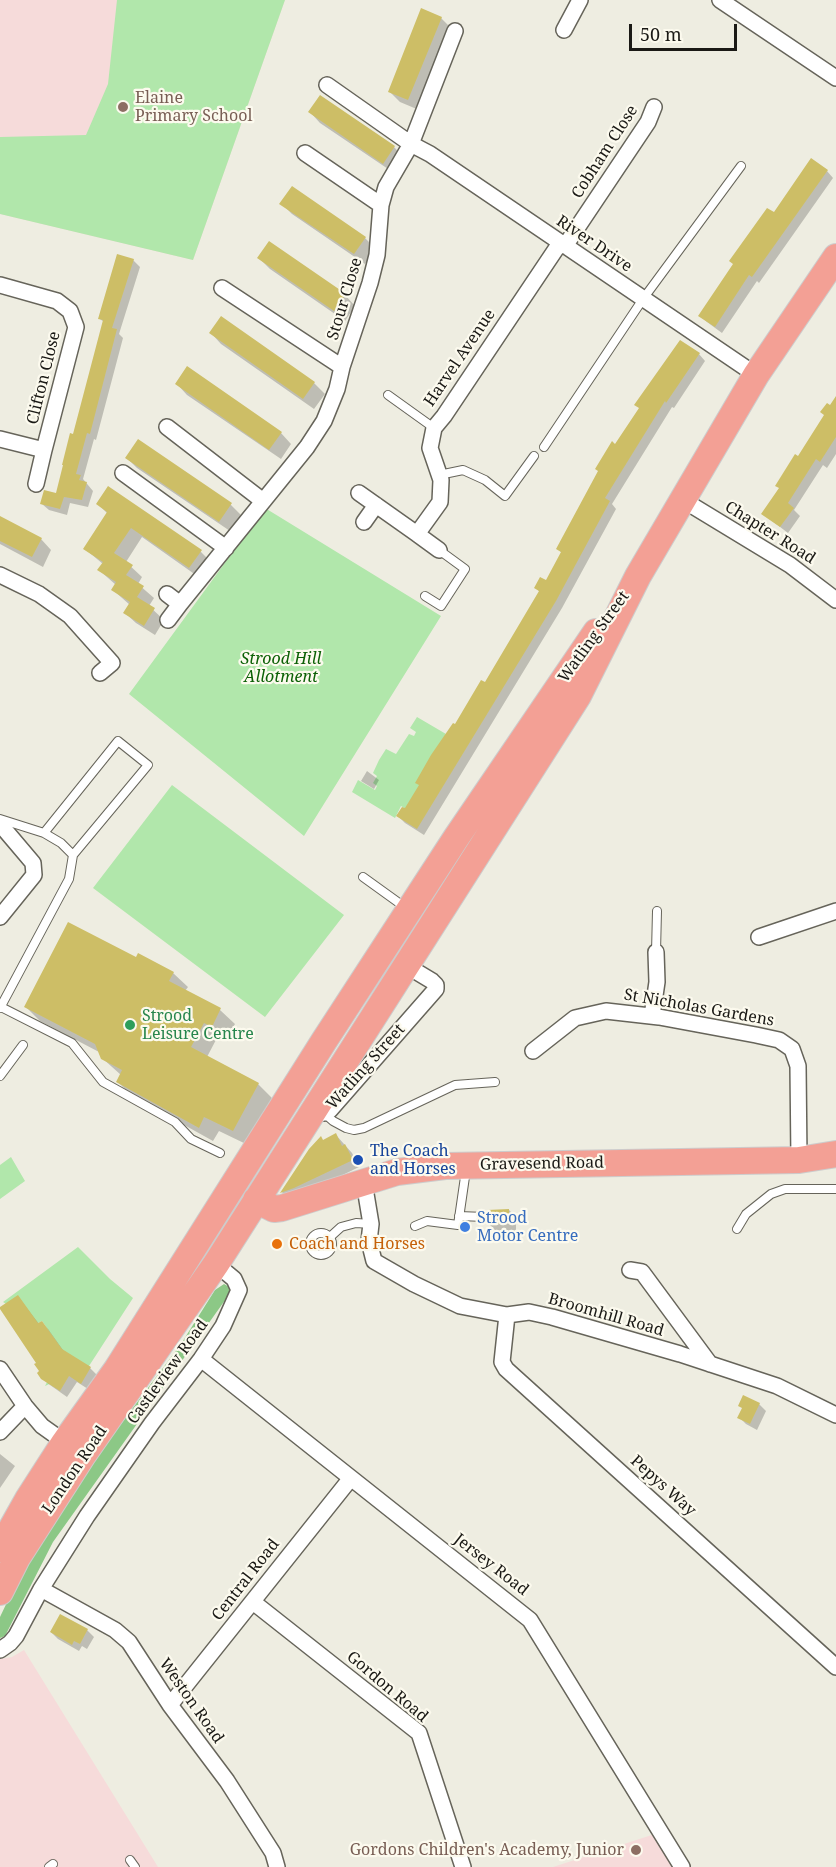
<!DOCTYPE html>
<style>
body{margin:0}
#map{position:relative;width:836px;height:1867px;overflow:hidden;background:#eeede1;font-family:"Noto Serif",serif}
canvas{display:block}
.scale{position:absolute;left:629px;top:24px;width:108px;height:27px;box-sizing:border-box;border:3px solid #1a1915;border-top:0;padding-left:8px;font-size:18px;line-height:21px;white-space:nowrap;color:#1a1915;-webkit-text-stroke:4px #fcfaee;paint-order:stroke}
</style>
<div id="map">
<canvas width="836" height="1867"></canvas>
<div class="scale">50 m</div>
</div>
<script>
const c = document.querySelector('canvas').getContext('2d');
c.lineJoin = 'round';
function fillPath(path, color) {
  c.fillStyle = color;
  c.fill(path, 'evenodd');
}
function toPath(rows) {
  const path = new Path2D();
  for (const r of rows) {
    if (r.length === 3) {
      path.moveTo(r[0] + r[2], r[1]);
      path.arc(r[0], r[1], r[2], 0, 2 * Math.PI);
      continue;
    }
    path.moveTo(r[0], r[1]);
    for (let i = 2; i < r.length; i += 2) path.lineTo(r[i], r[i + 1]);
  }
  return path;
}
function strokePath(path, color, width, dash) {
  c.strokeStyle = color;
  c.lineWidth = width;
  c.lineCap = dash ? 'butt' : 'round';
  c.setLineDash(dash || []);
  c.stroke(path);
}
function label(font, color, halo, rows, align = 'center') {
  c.font = font + ' "Noto Serif",serif';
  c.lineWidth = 4.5;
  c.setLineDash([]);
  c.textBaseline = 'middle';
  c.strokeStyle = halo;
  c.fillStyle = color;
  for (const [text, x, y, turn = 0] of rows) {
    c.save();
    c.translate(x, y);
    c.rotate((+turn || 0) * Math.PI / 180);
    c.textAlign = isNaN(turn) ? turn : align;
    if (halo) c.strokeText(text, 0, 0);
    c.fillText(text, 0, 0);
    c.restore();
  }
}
fillPath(toPath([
 [0,0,285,0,193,260,0,214],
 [24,1650,158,1867,0,1867,0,1659,12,1657],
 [658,1833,676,1867,553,1867]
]), '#f6dbda');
fillPath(toPath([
 [117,0,285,0,193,260,0,214,0,137,86,135,108,84],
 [265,508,441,616,304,836,129,694],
 [417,717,446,734,422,787,407,810,401,806,395,818,352,792,358,780,375,790,377,786,373,783,377,776,373,773,379,760,386,749,396,754,409,734,414,736,416,732,410,728],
 [172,785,344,915,265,1017,93,888],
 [11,1157,25,1181,0,1199,0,1165],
 [78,1247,110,1279,133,1298,89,1366,45,1386,63,1351,42,1321,38,1323,3,1302]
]), '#b1e7ab');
fillPath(toPath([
 [224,1284,233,1289,53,1542,5,1636,0,1638,0,1617,30,1554,99,1453,181,1344,215,1290]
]), '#8cc886');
fillPath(toPath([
 [441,18,451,28,419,110,400,102,390,92],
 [310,112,394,147,404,158,394,173,320,123],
 [827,171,833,178,759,283,757,281,722,333,707,322,700,316,774,214],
 [281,203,365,238,375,248,365,264,292,214],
 [259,258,345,295,355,306,345,321,270,269],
 [133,260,140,267,119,334,123,338,96,440,94,439,83,479,93,491,88,507,70,503,67,515,49,510,42,504,57,495,104,322,100,319],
 [221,318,314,383,325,394,314,409,221,344,211,333],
 [699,354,705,361,674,408,672,407,612,504,616,509,562,608,424,835,405,823,398,816,405,810,455,726,485,684,540,592,536,588,546,582,562,553,558,549,616,446],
 [177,384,281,433,291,444,281,459,187,395],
 [836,398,836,454,827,468,823,465,794,510,800,516,788,533,763,514],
 [127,458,231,505,241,515,230,531,137,468],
 [98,504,201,552,211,562,200,578,142,537,126,562,142,577,138,584,154,598,149,606,164,620,155,635,136,623,125,613,130,605,113,590,116,585,99,570,103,564,85,549,108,514],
 [0,518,41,539,51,550,43,567,0,544],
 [367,771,379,780,374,789,361,781],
 [136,960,173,973,188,987,185,991,220,1010,235,1024,226,1040,218,1036,207,1057,258,1084,272,1098,248,1145,219,1131,213,1141,132,1096,118,1082,121,1075,102,1058,99,1052,40,1021,26,1007],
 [336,1135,352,1153,359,1167,302,1195,289,1199,282,1193,310,1150],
 [509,1210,516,1217,516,1229,514,1239,505,1240,502,1237,502,1231,496,1231,490,1225,493,1216],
 [18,1297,39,1324,42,1323,48,1329,65,1353,90,1368,97,1375,88,1389,77,1382,67,1397,50,1385,42,1378],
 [759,1404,766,1411,757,1430,746,1424,739,1417],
 [0,1454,15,1466,0,1488],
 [87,1630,94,1637,87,1649,82,1646,79,1651,58,1639,51,1632]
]), '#0003');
fillPath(toPath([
 [421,8,442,17,408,100,388,92],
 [320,95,395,146,383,164,308,112],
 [811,158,828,170,752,277,749,275,715,327,698,316,733,264,729,261,767,208,774,212],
 [292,186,366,237,354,254,279,204],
 [269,241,346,294,334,311,257,258],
 [117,254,134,259,112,328,117,329,90,434,87,433,76,474,81,475,79,480,87,482,82,500,64,497,60,509,40,504,44,490,56,493,63,465,62,465,70,433,73,434,103,320,98,319],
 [221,316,315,382,303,399,209,333],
 [680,340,700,353,666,403,665,401,605,498,610,501,556,601,417,829,396,816,402,807,405,808,419,785,415,783,431,755,453,723,455,724,481,680,485,682,539,591,534,588,540,577,546,580,561,552,556,549,598,471,595,469,612,441,615,444,639,408,634,405],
 [187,366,282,432,269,450,175,384],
 [836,396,836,437,820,462,816,459,788,503,794,508,780,527,761,514,779,488,775,486,795,454,798,456,824,415,820,412,827,403,830,405],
 [138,439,232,503,219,522,125,458],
 [108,486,202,550,189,568,131,528,114,553,133,565,126,575,144,586,137,597,155,608,144,626,123,613,130,602,111,590,116,582,97,570,103,562,83,549,107,512,96,504],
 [0,516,42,538,32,557,0,541],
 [68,922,136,957,138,953,174,972,169,981,221,1008,212,1027,204,1023,191,1047,259,1083,233,1131,204,1117,199,1128,116,1082,122,1070,101,1059,95,1044,24,1007],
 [336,1133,342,1146,345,1144,353,1160,294,1188,280,1193,309,1149,321,1136,323,1140],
 [509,1209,509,1223,488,1225,491,1217,487,1210],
 [18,1295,38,1323,42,1321,62,1349,91,1367,81,1384,69,1376,60,1391,41,1379,37,1373,39,1371,34,1364,36,1363,0,1309,0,1307],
 [743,1395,760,1403,750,1424,737,1418,742,1408,738,1406],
 [60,1614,88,1629,80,1644,74,1641,72,1645,50,1632]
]), '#cdbe66');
const service = toPath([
 [388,395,434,428],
 [544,447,643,299,741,166],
 [439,475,463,470,485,480,505,496,534,456],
 [425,596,441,606,465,569,439,550],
 [0,819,44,833,61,843,73,855,69,879,0,1008],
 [44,833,118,741,148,765,73,855],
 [363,877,406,908],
 [656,952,657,911],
 [1,1007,72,1043,103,1082,175,1122,191,1139,220,1153],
 [0,1076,23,1045],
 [324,1113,333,1121,346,1128,354,1130,364,1128,455,1085,495,1082],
 [459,1216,485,1217],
 [415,1226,427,1221,458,1225,466,1170],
 [737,1229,746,1214,771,1194,785,1189,836,1189],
 [321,1244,11],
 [330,1237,341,1227,356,1223,371,1224],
 [130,1860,135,1867],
 [49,1867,53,1864]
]);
const minor = toPath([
 [720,0,836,78],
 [564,30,580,0],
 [327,85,411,144,430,154,756,375],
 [305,153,381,205],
 [565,246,648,122,654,107],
 [0,285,57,301,70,311,76,327,44,450,0,439],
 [222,288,342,367],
 [167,427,263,501],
 [123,473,226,548],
 [36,484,44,450],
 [359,493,417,534,440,502,441,480,430,448,434,428,444,416,560,243],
 [683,500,790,565,836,600],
 [364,522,376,505],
 [417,534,439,550],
 [0,575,39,594,70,616,112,663,100,673],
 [167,594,180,604,307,447,324,421,337,389,342,367,370,283,377,255,381,205,386,187,411,144,455,31],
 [168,620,180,604],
 [0,824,33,863,34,875,0,917],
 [759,937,836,911],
 [652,1016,657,982,656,952],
 [533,1051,575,1018,606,1011,659,1017,756,1035,779,1040,792,1049,798,1066,799,1160],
 [314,1108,324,1113,330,1110,436,989,436,985,432,981,407,966],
 [364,1182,371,1224,369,1241,374,1261,414,1284,460,1306,507,1315,529,1312,552,1317,680,1354,777,1386,836,1415],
 [630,1270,642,1272,710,1364],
 [507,1315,502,1362,506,1369,836,1667],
 [201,1359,530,1620,682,1867],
 [0,1369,25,1406,42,1426,70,1446],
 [0,1432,25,1406],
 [41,1589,115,1630,129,1642,170,1705,227,1781,273,1853,277,1867],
 [253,1602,419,1733,463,1867],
 [0,1650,10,1643,16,1636,41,1589,87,1516,152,1423,201,1359,223,1326,239,1290,234,1279,216,1264],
 [170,1705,351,1478]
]);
const primary = toPath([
 [256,1200,274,1209,282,1208,397,1172,445,1166,799,1160,836,1154],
 [0,1549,28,1499,64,1443,117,1369,324,1041,456,838,596,632],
 [0,1592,17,1558,83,1455,216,1264,578,696,638,576,756,375,836,257]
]);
strokePath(service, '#66645a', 10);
strokePath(minor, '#66645a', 18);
strokePath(primary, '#cdcccc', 28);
strokePath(service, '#fff', 8);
strokePath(minor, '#fff', 15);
strokePath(primary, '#f3a095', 26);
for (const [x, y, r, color] of [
 [123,107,6,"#8d6e63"],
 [130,1025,6,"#2e9e5b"],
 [358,1160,6,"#1a4fb4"],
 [465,1227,6,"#3f7fe0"],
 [277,1244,6,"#e8710a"],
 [636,1850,6,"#8d6e63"]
]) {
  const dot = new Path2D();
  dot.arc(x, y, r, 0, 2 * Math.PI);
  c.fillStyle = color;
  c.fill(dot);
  strokePath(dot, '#fcfaee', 2);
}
label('16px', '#785e54', '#fcfaee', [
 ["Elaine",135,98],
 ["Primary School",135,116],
 ["Gordons Children's Academy, Junior",624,1850,"right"]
], 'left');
label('16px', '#1a1915', '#fcfaee', [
 ["Cobham Close",605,152,-57],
 ["River Drive",594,244,34],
 ["Stour Close",345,299,-73],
 ["Harvel Avenue",460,358,-56],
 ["Clifton Close",44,378,-76],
 ["Chapter Road",770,533,32],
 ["Watling Street",594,637,-54],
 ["St Nicholas Gardens",699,1008,10],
 ["Watling Street",366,1067,-48],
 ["Gravesend Road",542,1164,-1],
 ["Broomhill Road",606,1315,16],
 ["Castleview Road",168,1372,-54],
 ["London Road",75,1470,-56],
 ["Pepys Way",663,1486,42],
 ["Jersey Road",491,1565,38],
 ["Central Road",246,1580,-52],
 ["Gordon Road",387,1687,40],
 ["Weston Road",191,1701,55]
]);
label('italic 16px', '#0c6106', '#fcfaee', [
 ["Strood Hill",281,659],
 ["Allotment",281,677]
]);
label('16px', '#27864d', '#fcfaee', [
 ["Strood",142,1016],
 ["Leisure Centre",142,1034]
], 'left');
label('16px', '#164399', '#fcfaee', [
 ["The Coach",370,1151],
 ["and Horses",370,1169]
], 'left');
label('16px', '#366cbe', '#fcfaee', [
 ["Strood",477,1218],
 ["Motor Centre",477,1236]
], 'left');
label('16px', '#c56008', '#fcfaee', [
 ["Coach and Horses",289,1244]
], 'left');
</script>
